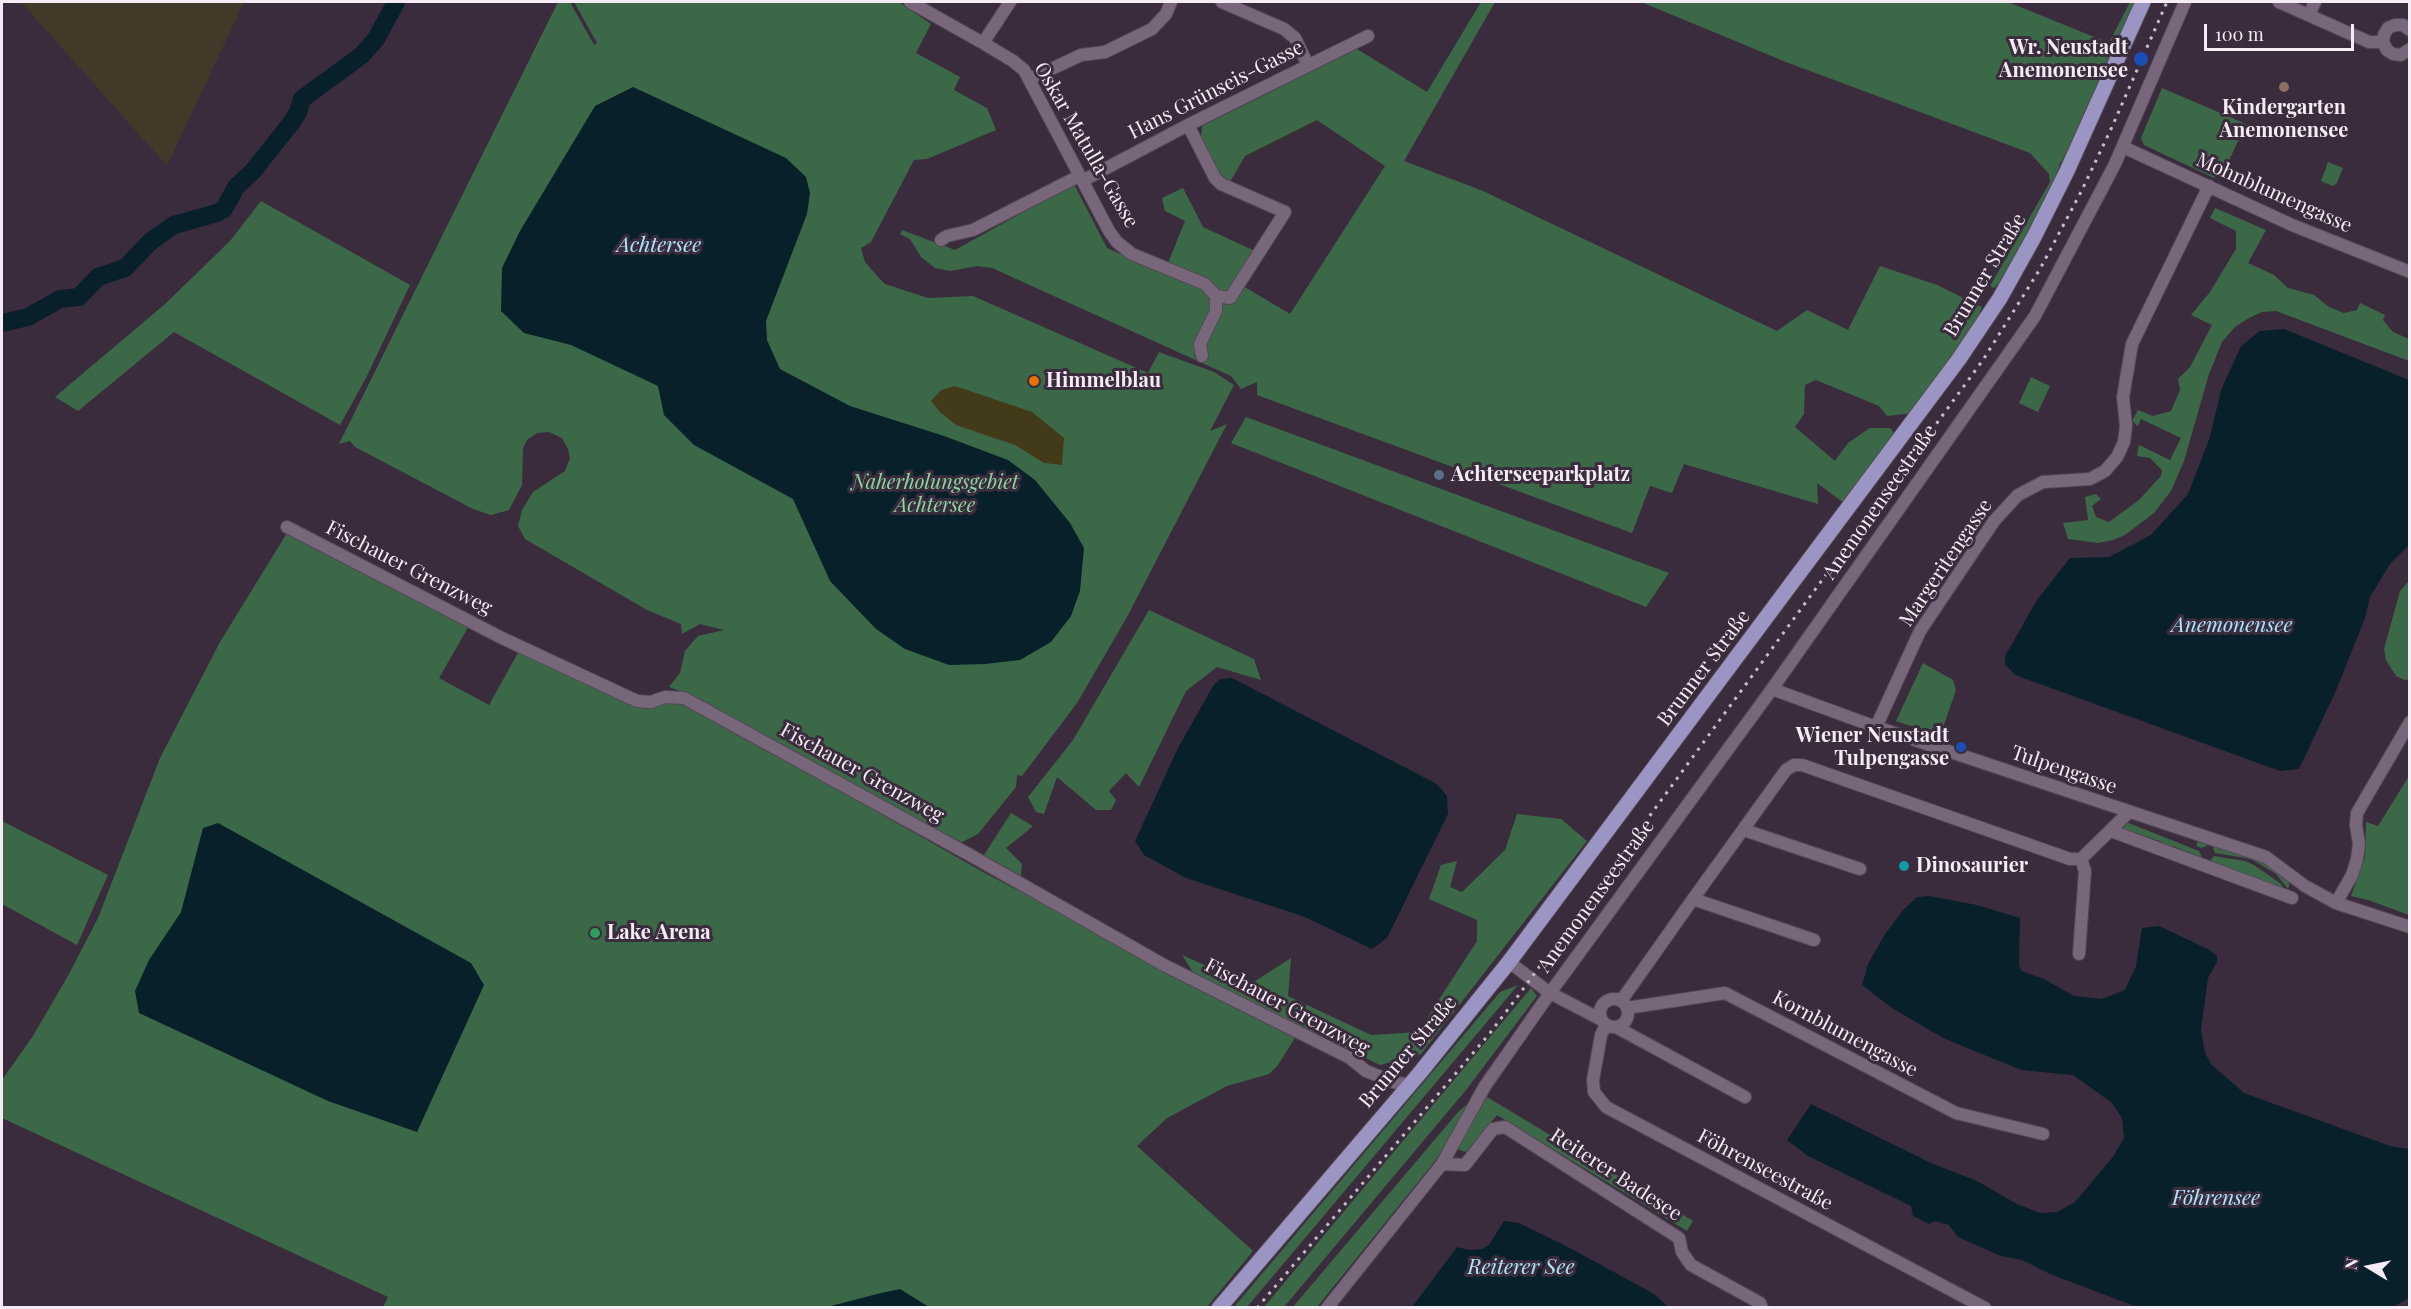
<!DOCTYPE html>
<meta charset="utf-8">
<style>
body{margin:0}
#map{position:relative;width:2411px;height:1309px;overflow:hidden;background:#3b2c3d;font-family:"Playfair Display",serif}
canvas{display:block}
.frame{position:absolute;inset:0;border:3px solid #f4ebf5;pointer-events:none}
.north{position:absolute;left:2339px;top:1237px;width:60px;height:60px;-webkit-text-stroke:4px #3b2c3d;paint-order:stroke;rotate:280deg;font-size:16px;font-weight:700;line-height:24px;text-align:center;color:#f4ebf5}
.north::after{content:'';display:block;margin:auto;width:21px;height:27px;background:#f4ebf5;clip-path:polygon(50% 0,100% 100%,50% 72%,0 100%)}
.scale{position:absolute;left:2204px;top:24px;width:150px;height:27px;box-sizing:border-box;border:3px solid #f4ebf5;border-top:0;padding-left:8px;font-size:18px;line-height:21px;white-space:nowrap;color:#f4ebf5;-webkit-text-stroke:4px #3b2c3d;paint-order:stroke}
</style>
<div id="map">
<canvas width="2411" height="1309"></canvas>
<div class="frame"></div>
<div class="north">N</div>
<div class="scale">100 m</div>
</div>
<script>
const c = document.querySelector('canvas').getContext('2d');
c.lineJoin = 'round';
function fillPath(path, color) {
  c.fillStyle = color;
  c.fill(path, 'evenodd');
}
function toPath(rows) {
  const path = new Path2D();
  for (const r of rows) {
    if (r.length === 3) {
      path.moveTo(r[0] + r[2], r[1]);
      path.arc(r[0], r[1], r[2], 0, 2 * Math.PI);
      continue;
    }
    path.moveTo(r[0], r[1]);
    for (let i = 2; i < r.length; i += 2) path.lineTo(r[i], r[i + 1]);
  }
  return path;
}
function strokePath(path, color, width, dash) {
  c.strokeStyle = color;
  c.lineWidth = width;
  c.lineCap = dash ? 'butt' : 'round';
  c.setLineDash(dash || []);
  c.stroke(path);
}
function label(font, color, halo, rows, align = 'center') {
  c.font = font + ' "Playfair Display",serif';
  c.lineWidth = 6;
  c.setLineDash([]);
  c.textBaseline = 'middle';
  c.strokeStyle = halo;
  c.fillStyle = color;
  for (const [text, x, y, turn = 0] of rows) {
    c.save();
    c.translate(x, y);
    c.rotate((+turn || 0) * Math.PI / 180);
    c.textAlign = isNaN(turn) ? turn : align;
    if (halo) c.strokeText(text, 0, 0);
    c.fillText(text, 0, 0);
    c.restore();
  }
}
fillPath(toPath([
 [21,2,244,2,167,166]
]), '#423928');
fillPath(toPath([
 [558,2,570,2,594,45,597,43,574,2,899,2,931,24,916,53,960,77,954,90,987,108,996,130,927,159,914,160,871,242,861,248,865,262,878,277,885,284,928,298,973,296,1148,373,1159,352,1214,372,1234,385,1210,431,1227,424,1127,617,1077,703,1022,776,1017,775,1016,787,978,834,960,843,680,691,669,687,680,673,685,651,698,636,724,630,700,624,682,634,681,624,647,610,525,539,518,526,522,510,533,492,565,471,570,458,568,449,562,438,549,432,537,433,527,440,523,448,522,485,509,510,491,515,473,509,355,447,350,441,339,444],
 [1481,2,1495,2,1404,161,1483,191,1777,331,1807,310,1848,330,1880,266,1937,285,1982,307,1973,329,1914,413,1887,416,1879,406,1816,380,1805,385,1804,414,1795,427,1835,461,1848,443,1870,428,1890,428,1895,434,1844,503,1817,483,1818,504,1684,464,1672,493,1650,486,1632,533,1257,395,1257,382,1241,389,1231,376,992,268,977,266,950,271,935,268,921,257,910,239,900,234,902,230,955,250,1074,184,1107,248,1164,273,1185,221,1165,211,1162,198,1183,188,1203,227,1255,251,1238,283,1290,314,1385,166,1317,120,1245,156,1230,182,1218,173,1201,139,1202,126,1357,49,1427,92],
 [1641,2,2008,2,2109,43,2130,2,2138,2,2073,146,2060,163,2053,187,2006,276,1994,288,1990,286,2050,182,2049,174,2030,153,1786,62],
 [2162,88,2246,124,2223,173,2214,178,2144,145,2141,138],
 [2328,162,2343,168,2337,183,2333,186,2321,181],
 [261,201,410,285,366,378,340,425,174,332,78,411,55,397,165,304,230,241],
 [2215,208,2266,230,2248,263,2274,275,2288,288,2314,295,2329,307,2344,313,2357,310,2360,303,2385,315,2383,320,2393,332,2409,339,2409,361,2276,311,2262,312,2249,318,2235,327,2222,342,2209,374,2184,461,2171,491,2154,513,2125,535,2113,540,2098,543,2068,539,2063,523,2088,520,2085,497,2096,494,2101,499,2092,506,2096,517,2109,522,2139,500,2161,476,2162,470,2150,458,2137,456,2139,445,2170,460,2181,438,2141,419,2138,426,2132,421,2138,410,2153,416,2171,411,2180,390,2178,379,2190,367,2212,325,2191,315,2210,292,2236,249,2236,231,2210,218],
 [2031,377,2050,386,2038,412,2019,403],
 [1246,417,1669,573,1646,607,1231,443],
 [287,533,470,624,439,678,489,705,519,651,647,709,660,703,681,700,983,872,1296,1036,1278,1065,1269,1074,1227,1086,1167,1118,1137,1146,1253,1251,1207,1307,383,1307,388,1297,2,1118,2,1080,33,1036,69,974,98,918,160,758,220,642],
 [2409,581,2410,679,2405,680,2396,676,2386,660,2384,649,2400,591],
 [1149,610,1254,659,1261,680,1217,667,1186,691,1139,787,1126,773,1109,791,1116,800,1111,810,1096,810,1057,777,1044,814,1036,812,1028,797,1073,740],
 [1923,663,1953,680,1956,690,1940,736,1896,721],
 [2409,776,2410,915,2409,915,2368,900,2351,896,2365,857,2366,822,2378,826],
 [1011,813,1033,826,1006,848,1022,864,1021,876,984,855],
 [1517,814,1561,819,1587,841,1421,1054,1380,1065,1194,974,1182,955,1249,985,1291,958,1288,996,1371,1035,1418,1032,1477,941,1477,920,1429,899,1441,865,1457,861,1450,887,1462,892,1505,850],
 [2,821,108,875,77,945,2,904],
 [2126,822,2199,851,2202,858,2173,846,2165,847,2162,842,2136,833,2135,835,2124,831,2123,826],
 [2199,839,2271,866,2289,880,2289,886,2288,889,2276,874,2251,859,2215,853,2213,847,2208,845,2202,848,2196,846],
 [2214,856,2245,861,2254,865,2281,884,2285,891,2209,862],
 [1518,985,1247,1307,1234,1307,1500,992],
 [1531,988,1537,996,1466,1090,1284,1307,1264,1307],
 [1476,1097,1435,1161,1317,1307,1292,1308,1459,1111],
 [1487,1097,1693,1221,1687,1231,1497,1115,1466,1152,1456,1149]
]), '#3b6948');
fillPath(toPath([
 [955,386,1032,412,1064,438,1062,465,1044,463,1015,445,956,425,940,412,931,401,941,390]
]), '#423a19');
fillPath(toPath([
 [633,87,786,158,806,177,810,193,807,214,766,321,767,340,780,369,850,406,944,436,1008,460,1035,480,1070,523,1084,548,1080,591,1071,616,1051,642,1020,660,985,664,949,665,905,649,876,629,830,581,793,499,694,445,664,415,658,386,571,345,524,333,501,311,502,268,520,231,595,106],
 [2284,329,2409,380,2410,544,2390,564,2370,597,2365,618,2335,693,2299,769,2280,771,2015,675,2005,664,2005,656,2037,600,2070,558,2109,557,2151,535,2188,494,2210,437,2221,390,2241,346,2260,331],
 [1232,678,1437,784,1447,796,1448,814,1387,938,1372,949,1305,917,1186,878,1144,855,1135,841,1178,748,1213,686,1220,679],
 [218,823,471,963,484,985,417,1132,328,1101,139,1013,135,991,149,960,181,912,203,828],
 [1929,896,1977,905,2020,918,2019,965,2021,971,2044,979,2074,996,2102,999,2125,990,2136,966,2142,928,2159,926,2210,950,2217,956,2217,962,2208,978,2201,1030,2205,1053,2211,1064,2244,1093,2390,1146,2409,1149,2409,1298,2391,1308,2137,1307,2050,1274,2022,1260,2001,1256,1958,1237,1949,1225,1935,1221,1929,1224,1913,1216,1911,1206,1808,1156,1787,1140,1811,1104,1931,1163,1977,1181,2017,1204,2040,1213,2057,1212,2075,1202,2113,1157,2124,1138,2122,1118,2112,1103,2073,1075,2021,1070,1943,1038,1892,1008,1862,985,1868,964,1885,934,1903,910,1917,897],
 [1504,1221,1519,1223,1570,1248,1654,1294,1668,1307,1412,1307,1457,1247,1469,1250,1482,1249,1489,1245],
 [900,1289,929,1307,827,1307,881,1293]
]), '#082029');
strokePath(toPath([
 [2,323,28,317,60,299,79,297,98,277,125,268,151,241,174,225,217,213,224,209,236,187,253,171,292,122,298,112,302,99,362,55,376,39,396,2]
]), '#082029', 18);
const minor = toPath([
 [910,2,983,43,1013,61,1024,70,1109,231,1117,242,1132,254,1205,284,1216,296,1230,298,1285,212,1221,184,1215,178,1188,125],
 [1222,2,1284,29,1295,38,1308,65],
 [2279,2,2369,42,2383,42],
 [2309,15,2315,2],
 [2410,30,2403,25,2395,25,2388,28,2384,35,2383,42,2387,50,2393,54,2401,55,2410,49],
 [983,43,1010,2],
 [1030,79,1081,55,1105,52,1152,29,1166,14,1171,2],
 [2123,147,2292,225,2410,272],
 [1082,181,1188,125,1368,36],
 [941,240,947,236,973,230,1079,176],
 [1202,356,1200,344,1216,311,1216,296],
 [287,527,502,638,637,701,651,702,665,697,684,698,970,855,1164,965,1350,1058,1366,1071,1393,1082,1410,1085],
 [1772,689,1876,727,2266,857,2305,886,2336,903,2410,927],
 [1876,727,1920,631,1994,521,2018,495,2043,482,2090,479,2105,471,2117,457,2124,442,2126,426,2123,397,2132,344,2209,186],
 [1744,830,1860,869],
 [2111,831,2292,898],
 [2336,903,2352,875,2357,859,2359,844,2356,825,2357,813,2410,722],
 [1814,940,1693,899,1786,770,1794,765,1802,765,2070,859,2081,859,2129,812],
 [2079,954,2085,871,2081,859],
 [1509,962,1550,993,1602,1020],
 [1614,1013,14],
 [1621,1001,1693,899],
 [1627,1008,1725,993,1956,1113,2043,1134],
 [1606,1025,1601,1035,1593,1080,1594,1092,1606,1107,1985,1308],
 [1616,1027,1745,1097],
 [1442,1164,1465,1165,1493,1129,1505,1127,1679,1238,1682,1252,1691,1265,1760,1303,1762,1308],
 [1327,1308,1442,1164,1485,1086,1550,993,1772,689,2035,316,2115,164,2185,2]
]);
const major = toPath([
 [1219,1308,1419,1074,1509,962,1959,359,2000,298,2034,237,2067,171,2143,2]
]);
strokePath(minor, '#544856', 14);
strokePath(major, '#544856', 17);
strokePath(minor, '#78677a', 12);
strokePath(major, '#9a95c2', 15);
strokePath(toPath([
 [1257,1308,1490,1033,1518,996,1983,360,2040,269,2081,192,2111,129,2167,2]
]), '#c8bec9', 3, [3, 6]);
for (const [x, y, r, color] of [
 [2141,59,8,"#1a4fb4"],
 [2284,87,6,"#8d6e63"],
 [1034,381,6,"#e8710a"],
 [1439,475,6,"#5c6f8a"],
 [1961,747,6,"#1a4fb4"],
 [1904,866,6,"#0f9aa8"],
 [595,933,6,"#2e9e5b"]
]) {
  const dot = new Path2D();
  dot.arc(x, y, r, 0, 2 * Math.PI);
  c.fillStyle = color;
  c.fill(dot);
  strokePath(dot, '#3b2c3d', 2);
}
label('bold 20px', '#f4ebf5', '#3b2c3d', [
 ["Wr. Neustadt",2128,48,"right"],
 ["Anemonensee",2128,71,"right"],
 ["Kindergarten",2284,108,"center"],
 ["Anemonensee",2284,131,"center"],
 ["Himmelblau",1046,381],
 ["Achterseeparkplatz",1451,475],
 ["Wiener Neustadt",1949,736,"right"],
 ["Tulpengasse",1949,759,"right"],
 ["Dinosaurier",1916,866],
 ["Lake Arena",607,933]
], 'left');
label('20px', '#f4ebf5', '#3b2c3d', [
 ["Hans Grünseis-Gasse",1216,90,-27],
 ["Oskar Matulla-Gasse",1086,145,60],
 ["Mohnblumengasse",2274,193,24],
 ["Brunner Straße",1985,275,-59],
 ["Anemonenseestraße",1880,502,-55],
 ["Margeritengasse",1946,563,-56],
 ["Fischauer Grenzweg",409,568,27],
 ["Brunner Straße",1704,668,-53],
 ["Tulpengasse",2064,770,19],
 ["Fischauer Grenzweg",862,773,29],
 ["Anemonenseestraße",1596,896,-54],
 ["Fischauer Grenzweg",1287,1007,28],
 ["Kornblumengasse",1845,1034,28],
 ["Brunner Straße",1408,1052,-50],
 ["Föhrenseestraße",1765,1170,28],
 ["Reiterer Badesee",1616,1175,33]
]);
label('italic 20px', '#89d99f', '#3b2c3d', [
 ["Naherholungsgebiet",935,483],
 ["Achtersee",935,506]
]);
label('italic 21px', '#a9e5fc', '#3b2c3d', [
 ["Achtersee",659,245],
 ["Anemonensee",2232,625],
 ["Föhrensee",2216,1198],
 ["Reiterer See",1521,1267]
]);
</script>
